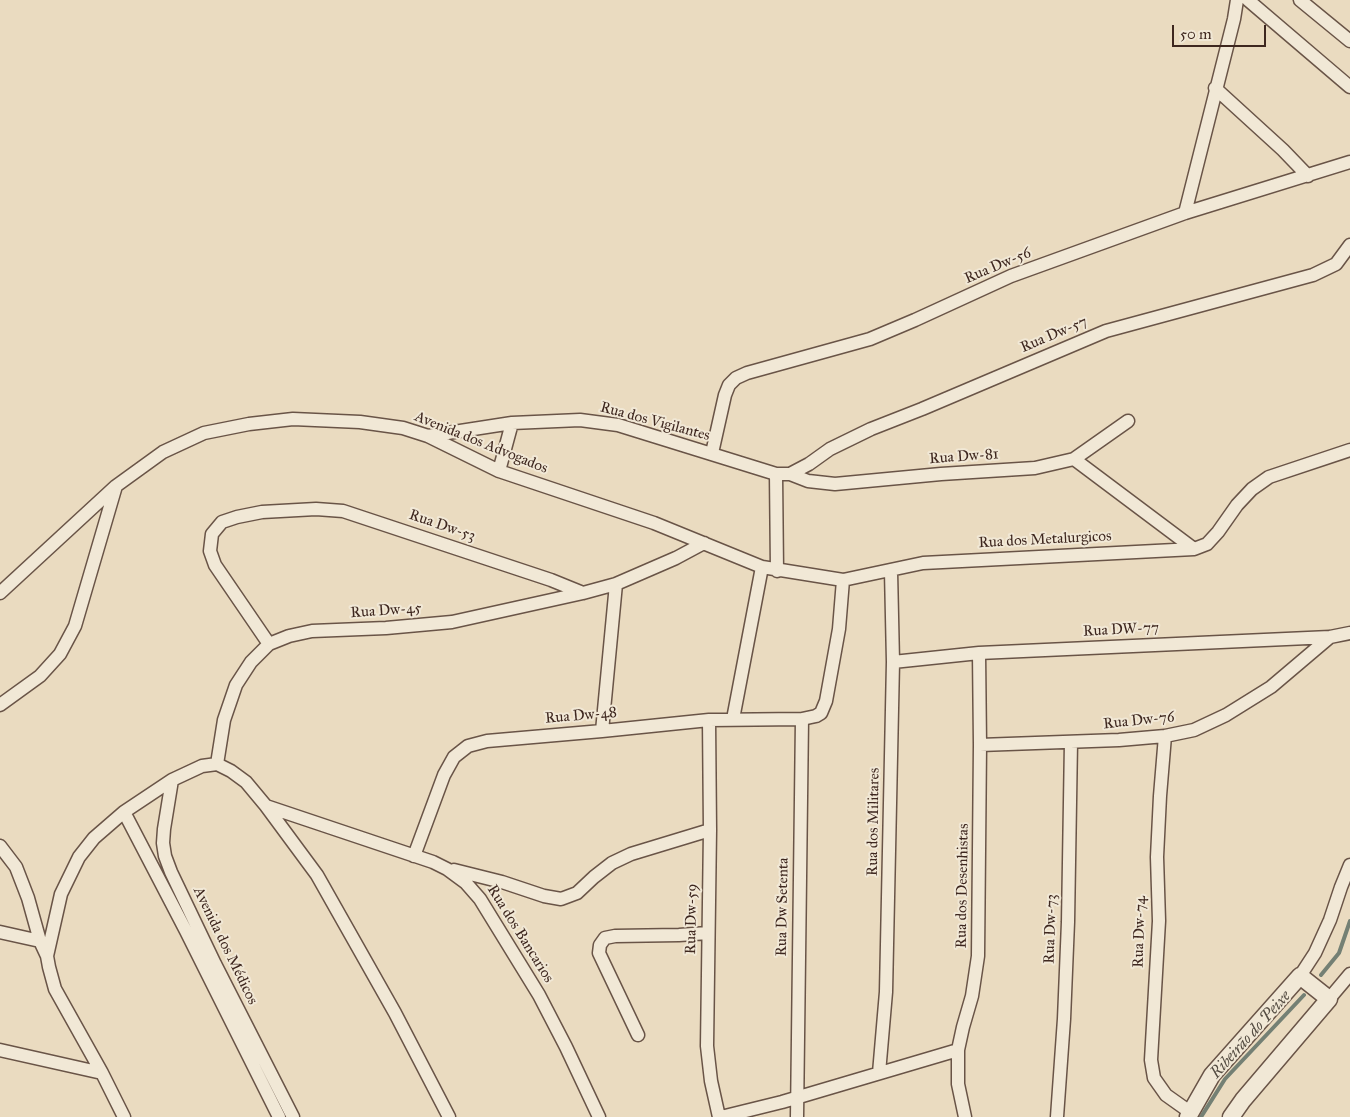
<!DOCTYPE html>
<meta charset="utf-8">
<style>
body{margin:0}
#map{position:relative;width:1350px;height:1117px;overflow:hidden;background:#eadbc0;font-family:"IM FELL Great Primer",serif}
canvas{display:block}
.scale{position:absolute;left:1172px;top:25px;width:94px;height:22px;box-sizing:border-box;border:2px solid #3e271f;border-top:0;padding-left:6px;font-size:15px;line-height:18px;white-space:nowrap;color:#3e271f;-webkit-text-stroke:4px #f1e8d6;paint-order:stroke}
</style>
<div id="map">
<canvas width="1350" height="1117"></canvas>
<div class="scale">50 m</div>
</div>
<script>
const c = document.querySelector('canvas').getContext('2d');
c.lineJoin = 'round';
function toPath(rows) {
  const path = new Path2D();
  for (const r of rows) {
    path.moveTo(r[0], r[1]);
    for (let i = 2; i < r.length; i += 2) path.lineTo(r[i], r[i + 1]);
  }
  return path;
}
function strokePath(path, color, width, dash) {
  c.strokeStyle = color;
  c.lineWidth = width;
  c.lineCap = dash ? 'butt' : 'round';
  c.setLineDash(dash || []);
  c.stroke(path);
}
function label(font, color, halo, rows, align = 'center') {
  c.font = font + ' "IM FELL Great Primer",serif';
  c.lineWidth = 4;
  c.setLineDash([]);
  c.textBaseline = 'middle';
  c.strokeStyle = halo;
  c.fillStyle = color;
  for (const [text, x, y, turn = 0] of rows) {
    c.save();
    c.translate(x, y);
    c.rotate((+turn || 0) * Math.PI / 180);
    c.textAlign = isNaN(turn) ? turn : align;
    if (halo) c.strokeText(text, 0, 0);
    c.fillText(text, 0, 0);
    c.restore();
  }
}
strokePath(toPath([
 [1321,975,1339,953,1350,921],
 [1201,1117,1225,1079,1304,995]
]), '#748074', 4);
const minor = toPath([
 [1248,0,1350,87],
 [1300,0,1350,41],
 [1215,88,1283,150,1308,176],
 [1185,213,1234,19,1237,0],
 [428,436,512,423,580,420,618,425,776,474,790,474,809,464,830,449,871,429,922,409,1106,331,1313,275,1336,264,1350,245],
 [712,453,725,395,729,385,736,378,747,373,870,339,915,320,1011,276,1185,213,1350,162],
 [1074,459,1194,549],
 [499,471,512,423],
 [776,474,777,571],
 [790,474,808,481,835,484,941,474,1035,468,1074,459,1128,421],
 [0,593,116,486,163,452,204,433,249,424,293,419,360,422,403,428,428,436,499,471,654,523,762,567,843,580,923,563,1194,549,1207,544,1218,532,1237,505,1252,489,1269,477,1350,450],
 [269,644,215,565,210,551,212,534,222,522,237,517,262,512,316,509,343,511,551,580,583,593],
 [893,662,979,653,1330,637,1350,633],
 [0,705,40,676,60,654,75,626,116,486],
 [733,719,762,567],
 [709,720,710,830,707,1046,711,1081,719,1117],
 [602,731,616,584],
 [1165,736,1160,796,1157,857,1159,921,1151,1060,1154,1078,1166,1095,1190,1112],
 [980,745,1119,740,1165,736,1194,730,1226,715,1271,687,1330,637],
 [217,764,224,720,236,685,251,662,269,644,289,636,312,631,386,628,452,622,583,593,616,584,676,558,704,543],
 [217,764,231,771,246,782,266,806,317,875,395,1013,449,1117],
 [172,780,164,829,163,843,165,856,171,872,215,964,293,1117],
 [266,806,433,862,447,869,466,883,480,899,539,995,566,1047,599,1117],
 [124,812,186,931,279,1117],
 [0,846,16,867,28,898,40,941,47,956],
 [414,856,444,775,454,757,468,746,487,741,602,731,709,720,802,719,816,716,821,713,826,701,839,629,843,580],
 [454,870,502,882,544,896,561,899,577,893,594,877,612,863,631,854,710,830],
 [0,932,40,941],
 [1300,976,1315,953,1330,920,1341,887,1350,865],
 [1329,999,1350,974],
 [638,1035,599,953,600,945,605,938,615,936,679,935,708,933],
 [0,1050,102,1073],
 [879,1073,886,992,893,662,891,571],
 [124,1117,102,1073,55,989,49,967,47,956,61,894,79,857,94,838,124,812,172,780,202,766,217,764],
 [721,1117,782,1102,958,1050],
 [797,1117,802,719],
 [965,1117,958,1084,958,1050,963,1027,972,996,978,956,980,745,979,653],
 [1057,1117,1064,1019,1068,922,1071,742]
]);
const tertiary = toPath([
 [1188,1117,1212,1075,1300,976,1329,999,1243,1100,1231,1117]
]);
strokePath(minor, '#695447', 15);
strokePath(tertiary, '#695447', 19);
strokePath(minor, '#f1e8d6', 12);
strokePath(tertiary, '#f1e8d6', 16);
label('15px', '#3e271f', '#f1e8d6', [
 ["Rua Dw-56",998,266,-23],
 ["Rua Dw-57",1054,335,-23],
 ["Rua dos Vigilantes",655,422,15],
 ["Avenida dos Advogados",481,443,22],
 ["Rua Dw-81",964,457,-4],
 ["Rua Dw-53",442,526,19],
 ["Rua dos Metalurgicos",1045,540,-3],
 ["Rua Dw-45",386,611,-4],
 ["Rua DW-77",1121,630,-3],
 ["Rua Dw-48",581,716,-5],
 ["Rua Dw-76",1139,721,-6],
 ["Rua dos Militares",874,822,-89],
 ["Rua dos Desenhistas",963,886,-89],
 ["Rua Dw Setenta",783,907,-89],
 ["Rua Dw-59",692,919,-89],
 ["Rua Dw-73",1051,929,-88],
 ["Rua Dw-74",1140,932,-88],
 ["Rua dos Bancarios",520,934,58],
 ["Avenida dos Médicos",225,946,64]
]);
label('italic 16px', '#544c42', '#f1e8d6', [
 ["Ribeirão do Peixe",1251,1035,-48]
]);
</script>
